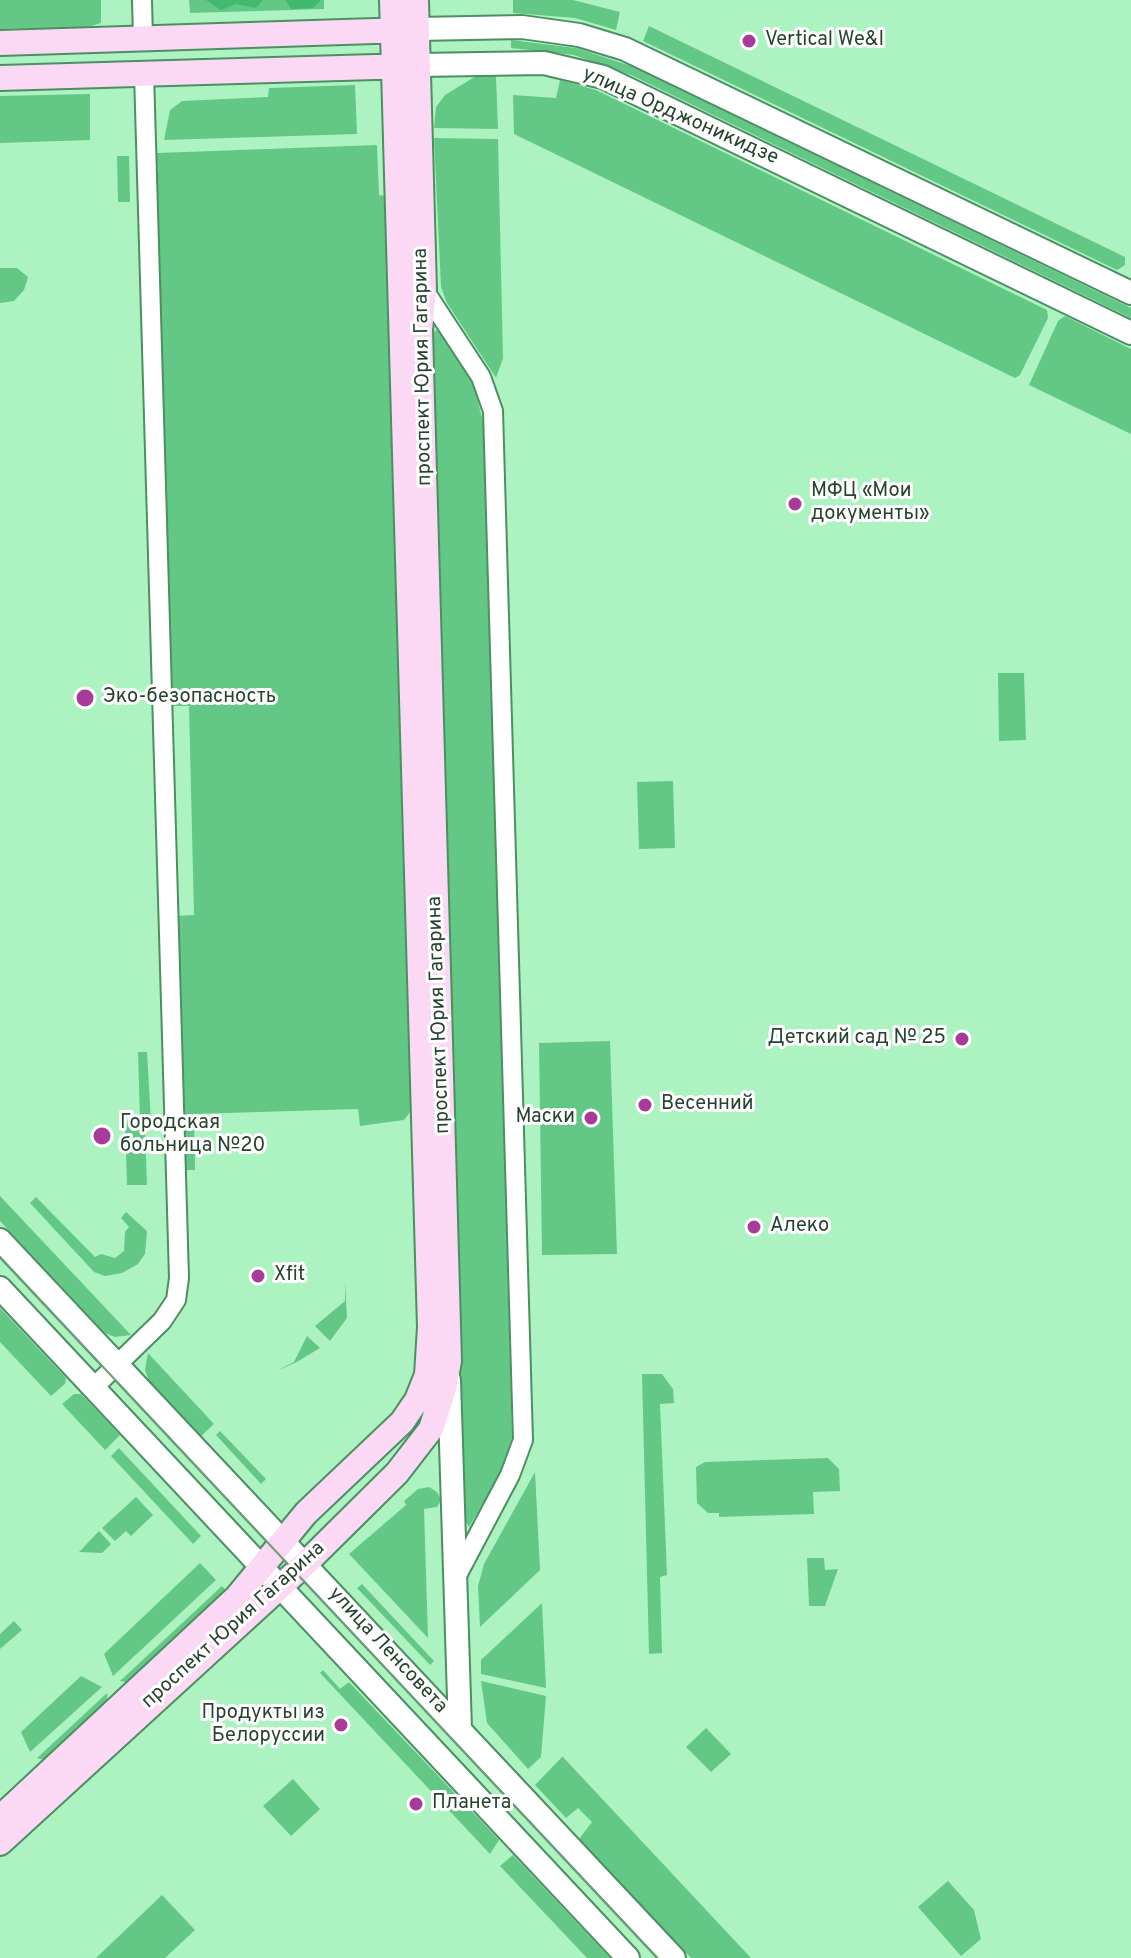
<!DOCTYPE html>
<meta charset="utf-8">
<style>
body{margin:0}
canvas{display:block;background:#adf3c1}
</style>
<canvas width="1131" height="1958"></canvas>
<script>
const c = document.querySelector('canvas').getContext('2d');
c.lineJoin = 'round';
function fillPath(path, color) {
  c.fillStyle = color;
  c.fill(path, 'evenodd');
}
function toPath(rows) {
  const path = new Path2D();
  for (const r of rows) {
    path.moveTo(r[0], r[1]);
    for (let i = 2; i < r.length; i += 2) path.lineTo(r[i], r[i + 1]);
  }
  return path;
}
function strokePath(path, color, width, dash) {
  c.strokeStyle = color;
  c.lineWidth = width;
  c.lineCap = dash ? 'butt' : 'round';
  c.setLineDash(dash || []);
  c.stroke(path);
}
function label(font, color, halo, rows, align = 'center') {
  c.font = font + ' Overpass,sans-serif';
  c.lineWidth = 6;
  c.setLineDash([]);
  c.textBaseline = 'middle';
  c.strokeStyle = halo;
  c.fillStyle = color;
  for (const [text, x, y, turn = 0] of rows) {
    c.save();
    c.translate(x, y);
    c.rotate((+turn || 0) * Math.PI / 180);
    c.textAlign = isNaN(turn) ? turn : align;
    if (halo) c.strokeText(text, 0, 0);
    c.fillText(text, 0, 0);
    c.restore();
  }
}
fillPath(toPath([
 [0,0,101,0,101,23,88,27,0,29],
 [189,0,324,0,324,9,190,13],
 [513,0,573,0,620,12,616,30,575,18,513,13],
 [649,26,1125,257,1125,265,1117,270,643,41],
 [511,40,576,48,634,67,1131,308,1131,318,631,75,574,55,511,48],
 [476,76,496,76,498,129,434,128,436,107,445,95],
 [560,80,596,90,1047,310,1048,318,1020,375,1015,378,514,134,513,95,556,98],
 [355,85,357,134,164,140,170,110,182,101,268,97,269,88],
 [90,94,90,140,0,143,0,96],
 [434,138,498,139,503,358,496,378,447,303,441,287],
 [377,145,379,195,386,196,411,1111,404,1120,360,1126,358,1109,194,1114,195,1170,182,1170,176,916,194,915,189,706,169,706,157,153],
 [117,156,129,156,130,202,118,202],
 [0,268,17,268,28,277,24,290,14,301,0,303],
 [1065,316,1131,349,1131,434,1029,385,1058,321],
 [437,329,465,367,474,386,484,426,512,1437,506,1463,469,1527,465,1520,431,335],
 [998,673,1024,673,1026,740,999,741],
 [673,781,675,848,639,849,637,782],
 [610,1041,617,1254,542,1255,539,1043],
 [138,1052,147,1052,151,1122,145,1132,147,1185,127,1185,125,1121,140,1120],
 [0,1196,131,1335,115,1337,105,1333,0,1221],
 [36,1197,95,1257,101,1254,115,1258,124,1251,125,1232,129,1227,121,1218,126,1212,147,1231,145,1254,138,1264,122,1273,105,1276,94,1272,30,1203],
 [345,1281,347,1318,330,1341,315,1326,345,1301],
 [0,1308,66,1378,65,1384,51,1396,0,1342],
 [307,1336,320,1348,295,1363,276,1371,294,1362],
 [148,1353,214,1424,200,1437,149,1381,145,1370],
 [642,1374,662,1374,673,1389,674,1403,660,1404,667,1575,660,1577,662,1653,649,1654],
 [74,1394,81,1394,120,1435,105,1450,62,1404],
 [220,1431,266,1479,261,1484,216,1435],
 [119,1448,201,1536,193,1544,111,1456],
 [828,1458,839,1469,840,1491,813,1492,814,1514,719,1517,719,1513,708,1513,697,1503,696,1467,705,1462],
 [535,1472,540,1570,480,1627,478,1586,484,1564],
 [429,1487,437,1492,441,1500,437,1507,424,1509,428,1638,349,1554,406,1505,404,1501,418,1489],
 [136,1497,153,1515,131,1536,126,1531,115,1541,102,1528],
 [99,1531,111,1544,102,1553,79,1552],
 [807,1558,824,1558,825,1570,838,1569,825,1606,809,1606],
 [200,1563,216,1580,113,1676,104,1654],
 [362,1584,434,1661,430,1665,357,1588],
 [222,1586,228,1593,131,1683,120,1681],
 [542,1603,546,1688,481,1674,481,1660],
 [14,1621,22,1630,0,1649,0,1634],
 [323,1670,340,1689,349,1682,499,1840,490,1854,320,1673],
 [81,1676,102,1687,30,1752,21,1732],
 [481,1681,546,1696,541,1757,528,1769,487,1723],
 [107,1693,108,1704,47,1761,37,1758],
 [706,1728,731,1754,711,1772,686,1747],
 [563,1756,563,1757,751,1958,691,1958,579,1839,592,1822,578,1808,566,1818,535,1785],
 [293,1779,320,1809,291,1836,263,1806],
 [513,1855,610,1958,587,1958,500,1866],
 [948,1881,974,1910,981,1939,961,1956,918,1907],
 [162,1895,195,1930,165,1958,96,1958]
]), '#63c886');
fillPath(toPath([
 [206,0,263,0,256,8,236,4,221,10],
 [285,0,321,0,313,8,291,9]
]), '#43b871');
const minor = toPath([
 [142,0,143,38],
 [424,290,481,377,493,411,523,1440,510,1475,455,1579],
 [94,1387,162,1321,176,1300,179,1278,144,73]
]);
const tertiary = toPath([
 [417,29,522,27,579,35,625,49,1131,293],
 [418,65,544,63,603,77,1131,333],
 [0,1240,674,1958],
 [0,1288,628,1958],
 [449,1380,460,1730]
]);
const secondary = toPath([
 [0,43,406,30],
 [0,78,409,66],
 [0,1818,237,1597,306,1513,402,1422,417,1400,427,1375,430,1327,392,0],
 [0,1843,305,1564,397,1473,431,1429,444,1388,449,1361,420,330,424,290,416,0]
]);
strokePath(minor, '#4c8f62', 22);
strokePath(tertiary, '#4c8f62', 26);
strokePath(secondary, '#4c8f62', 28);
strokePath(minor, '#fff', 18);
strokePath(tertiary, '#fff', 22);
strokePath(secondary, '#fbd9f5', 24);
strokePath(toPath([
 [0,1257,657,1958]
]), '#6c9d7a', 2);
for (const [x, y, r, color] of [
 [749,41,8,"#a83b9a"],
 [795,504,8,"#a83b9a"],
 [85,698,10,"#a83b9a"],
 [962,1039,8,"#a83b9a"],
 [645,1105,8,"#a83b9a"],
 [591,1118,8,"#a83b9a"],
 [102,1136,10,"#a83b9a"],
 [754,1227,8,"#a83b9a"],
 [258,1276,8,"#a83b9a"],
 [341,1725,8,"#a83b9a"],
 [416,1804,8,"#a83b9a"]
]) {
  const dot = new Path2D();
  dot.arc(x, y, r, 0, 2 * Math.PI);
  c.fillStyle = color;
  c.fill(dot);
  strokePath(dot, '#fff', 3);
}
label('20px', '#274330', '#fff', [
 ["Vertical We&I",765,41],
 ["МФЦ «Мои",811,492],
 ["документы»",811,515],
 ["Эко-безопасность",103,698],
 ["Детский сад № 25",946,1039,"right"],
 ["Весенний",661,1105],
 ["Маски",575,1118,"right"],
 ["Городская",120,1124],
 ["больница №20",120,1147],
 ["Алеко",770,1227],
 ["Xfit",274,1276],
 ["Продукты из",325,1714,"right"],
 ["Белоруссии",325,1737,"right"],
 ["Планета",432,1804]
], 'left');
label('20px', '#274330', '#fff', [
 ["улица Орджоникидзе",680,117,24],
 ["проспект Юрия Гагарина",424,367,-91],
 ["проспект Юрия Гагарина",440,1015,-92],
 ["проспект Юрия Гагарина",234,1626,-42],
 ["улица Ленсовета",387,1651,47]
]);
</script>
